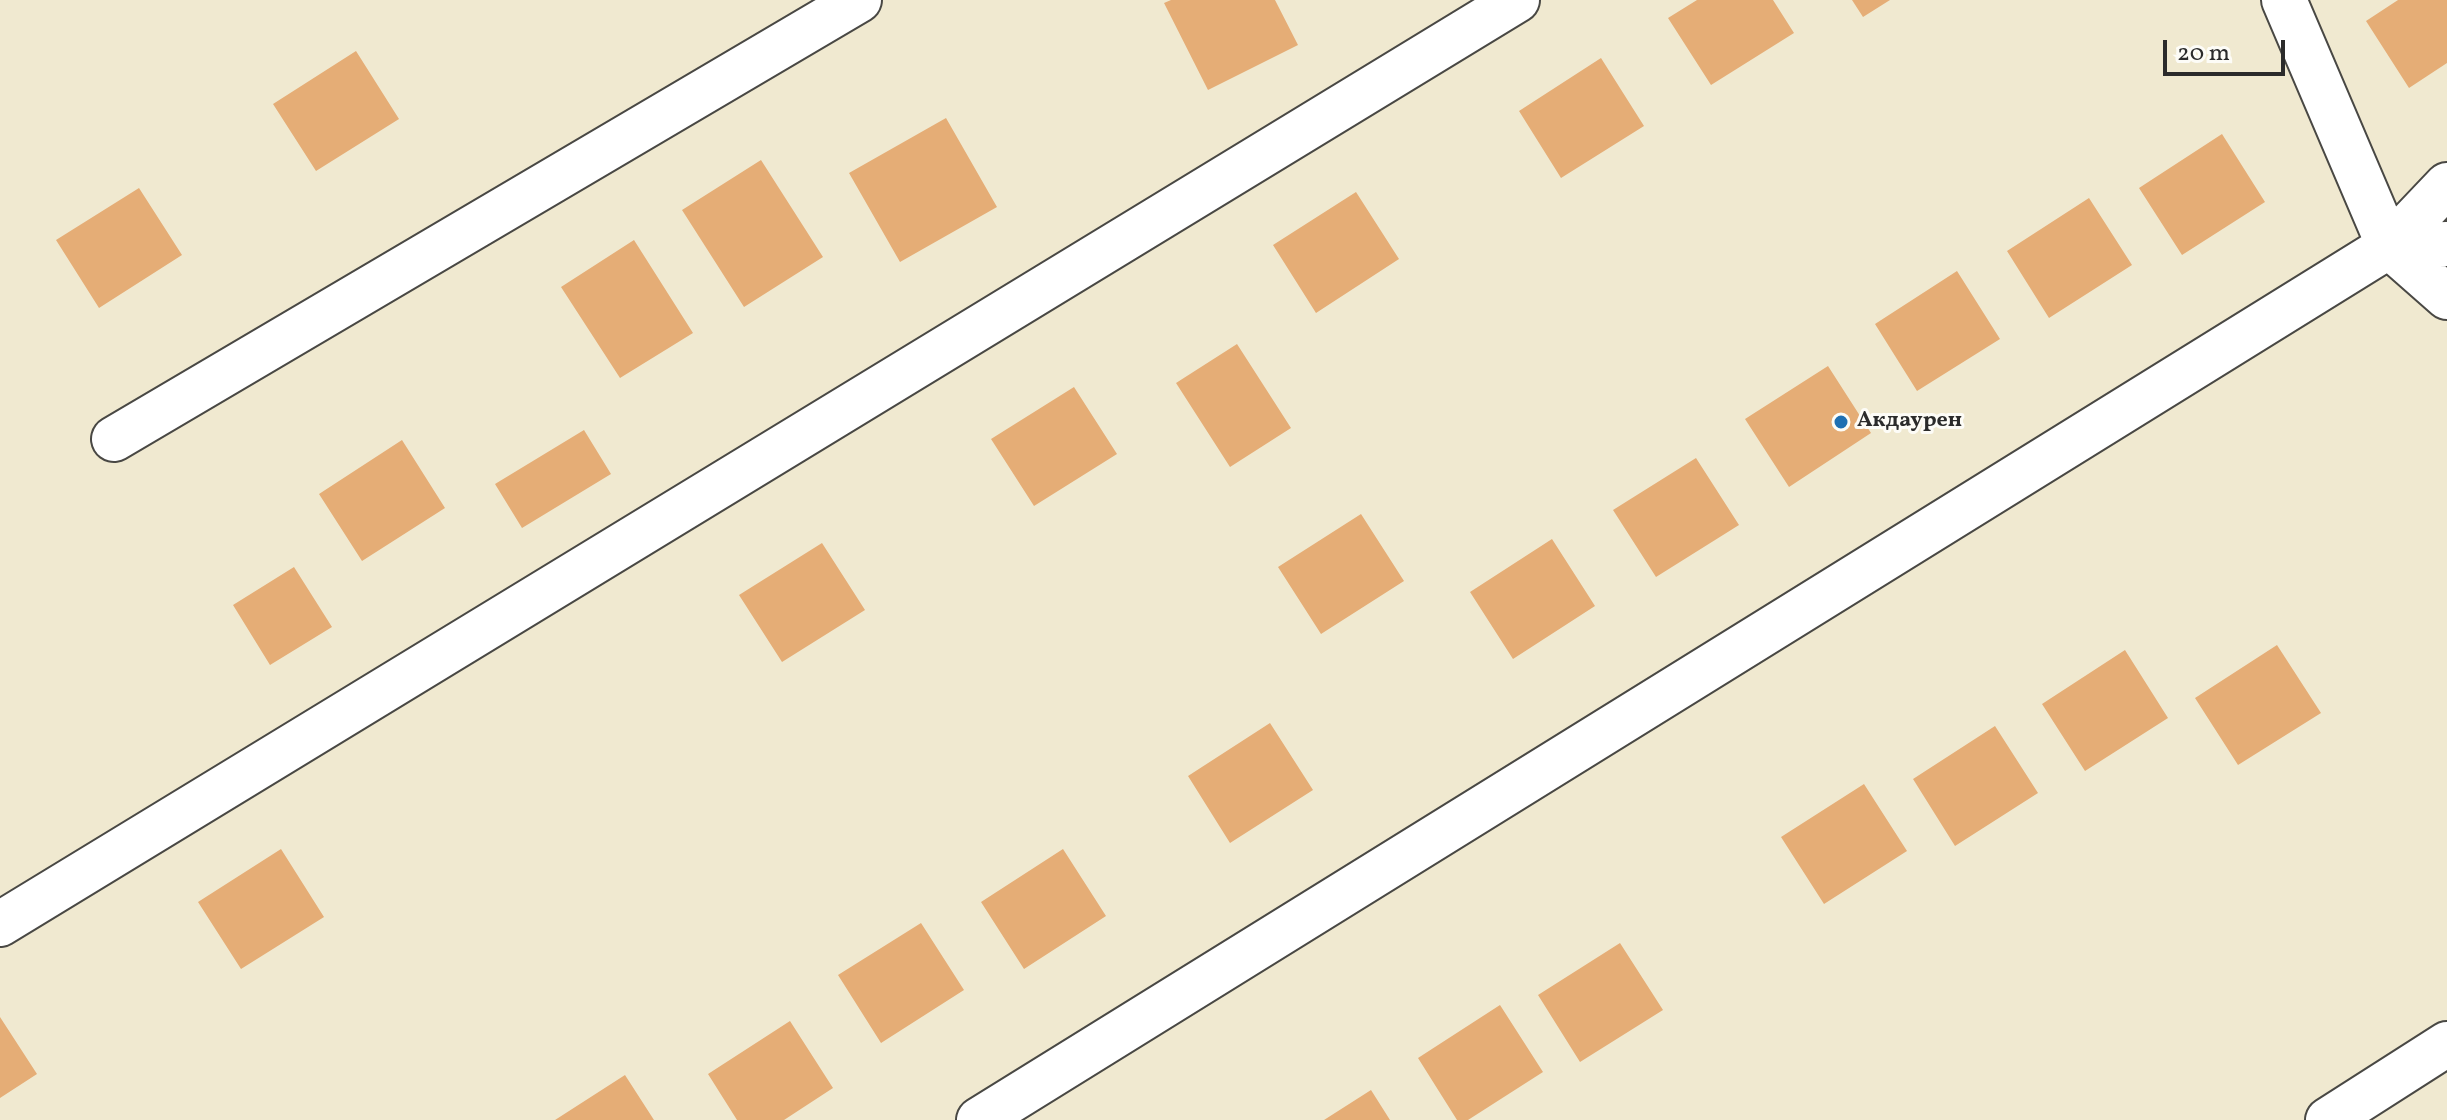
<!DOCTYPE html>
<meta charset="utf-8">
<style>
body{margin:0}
#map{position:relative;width:2447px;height:1120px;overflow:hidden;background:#f0e9d0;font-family:Vollkorn,serif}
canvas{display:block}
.scale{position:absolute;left:2163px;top:40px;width:122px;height:36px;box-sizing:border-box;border:4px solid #2b2b2b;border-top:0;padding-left:10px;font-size:24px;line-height:28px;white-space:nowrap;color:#2b2b2b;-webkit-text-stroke:6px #fdfcf7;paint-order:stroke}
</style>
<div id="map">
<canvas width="2447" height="1120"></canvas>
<div class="scale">20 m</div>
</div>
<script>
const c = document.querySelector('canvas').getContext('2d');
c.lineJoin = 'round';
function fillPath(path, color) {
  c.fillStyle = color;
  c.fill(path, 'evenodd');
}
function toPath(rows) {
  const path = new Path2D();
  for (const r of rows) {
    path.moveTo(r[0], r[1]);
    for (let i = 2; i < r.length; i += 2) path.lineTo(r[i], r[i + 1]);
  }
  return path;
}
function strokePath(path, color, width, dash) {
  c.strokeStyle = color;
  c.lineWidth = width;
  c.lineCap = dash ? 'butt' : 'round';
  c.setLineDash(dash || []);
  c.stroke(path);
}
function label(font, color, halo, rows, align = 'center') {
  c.font = font + ' Vollkorn,serif';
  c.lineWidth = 6;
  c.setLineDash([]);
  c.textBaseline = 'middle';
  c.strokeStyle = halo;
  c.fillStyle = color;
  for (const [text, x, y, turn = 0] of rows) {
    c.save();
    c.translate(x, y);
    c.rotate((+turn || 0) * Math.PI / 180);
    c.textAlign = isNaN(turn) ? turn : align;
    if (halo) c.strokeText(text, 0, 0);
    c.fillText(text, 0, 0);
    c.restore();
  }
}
fillPath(toPath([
 [1171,0,1275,0,1298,45,1208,90,1164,3],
 [1697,0,1773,0,1794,33,1711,85,1668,18],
 [1852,0,1890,0,1863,17],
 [2398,0,2447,0,2447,63,2409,88,2366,21],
 [356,51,399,119,316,171,273,104],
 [1601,58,1644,126,1561,178,1519,111],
 [946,118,997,207,900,262,849,173],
 [2222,134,2265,202,2182,255,2139,188],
 [761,160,823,257,744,307,682,210],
 [139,188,182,255,99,308,56,240],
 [1356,192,1399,259,1316,313,1273,245],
 [2089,198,2132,265,2049,318,2007,251],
 [634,240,693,333,620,378,561,287],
 [1957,271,2000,339,1917,391,1875,324],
 [1237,344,1291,428,1230,467,1176,383],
 [1828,366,1871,433,1789,487,1745,419],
 [1074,387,1117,454,1034,506,991,439],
 [584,430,611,474,522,528,495,484],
 [402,440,445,508,362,561,319,494],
 [1696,458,1739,525,1656,577,1613,510],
 [1361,514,1404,581,1321,634,1278,567],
 [1552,539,1595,606,1513,659,1470,592],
 [822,543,865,610,782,662,739,595],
 [294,567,332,627,270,665,233,605],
 [2277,645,2321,713,2238,765,2195,698],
 [2125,650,2168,718,2085,771,2042,704],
 [1270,723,1313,790,1230,843,1188,776],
 [1995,726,2038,793,1955,846,1913,779],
 [1864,784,1907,851,1824,904,1781,837],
 [281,849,324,917,241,969,198,902],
 [1063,849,1106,916,1024,969,981,902],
 [921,923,964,990,881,1043,838,975],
 [1620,943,1663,1010,1580,1062,1538,995],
 [1500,1005,1543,1072,1468,1120,1457,1120,1418,1058],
 [0,1017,37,1074,0,1098],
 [790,1021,833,1088,784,1120,737,1120,708,1074],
 [625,1075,654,1120,555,1120],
 [1371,1090,1390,1120,1324,1120]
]), '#e5ad76');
const minor = toPath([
 [2284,0,2389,246,2447,297],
 [2389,246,2447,185],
 [114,439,859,0],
 [0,924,1517,0],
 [979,1120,2389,246,2447,244],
 [2328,1120,2447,1044]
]);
strokePath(minor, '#494844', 48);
strokePath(minor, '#fff', 44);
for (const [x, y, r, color] of [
 [1841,422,8,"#1f6fb2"]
]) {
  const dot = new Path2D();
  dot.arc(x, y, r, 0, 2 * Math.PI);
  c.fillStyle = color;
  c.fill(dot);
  strokePath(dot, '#fdfcf7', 3);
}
label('bold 22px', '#2b2b2b', '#fdfcf7', [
 ["Акдаурен",1857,422]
], 'left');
</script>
